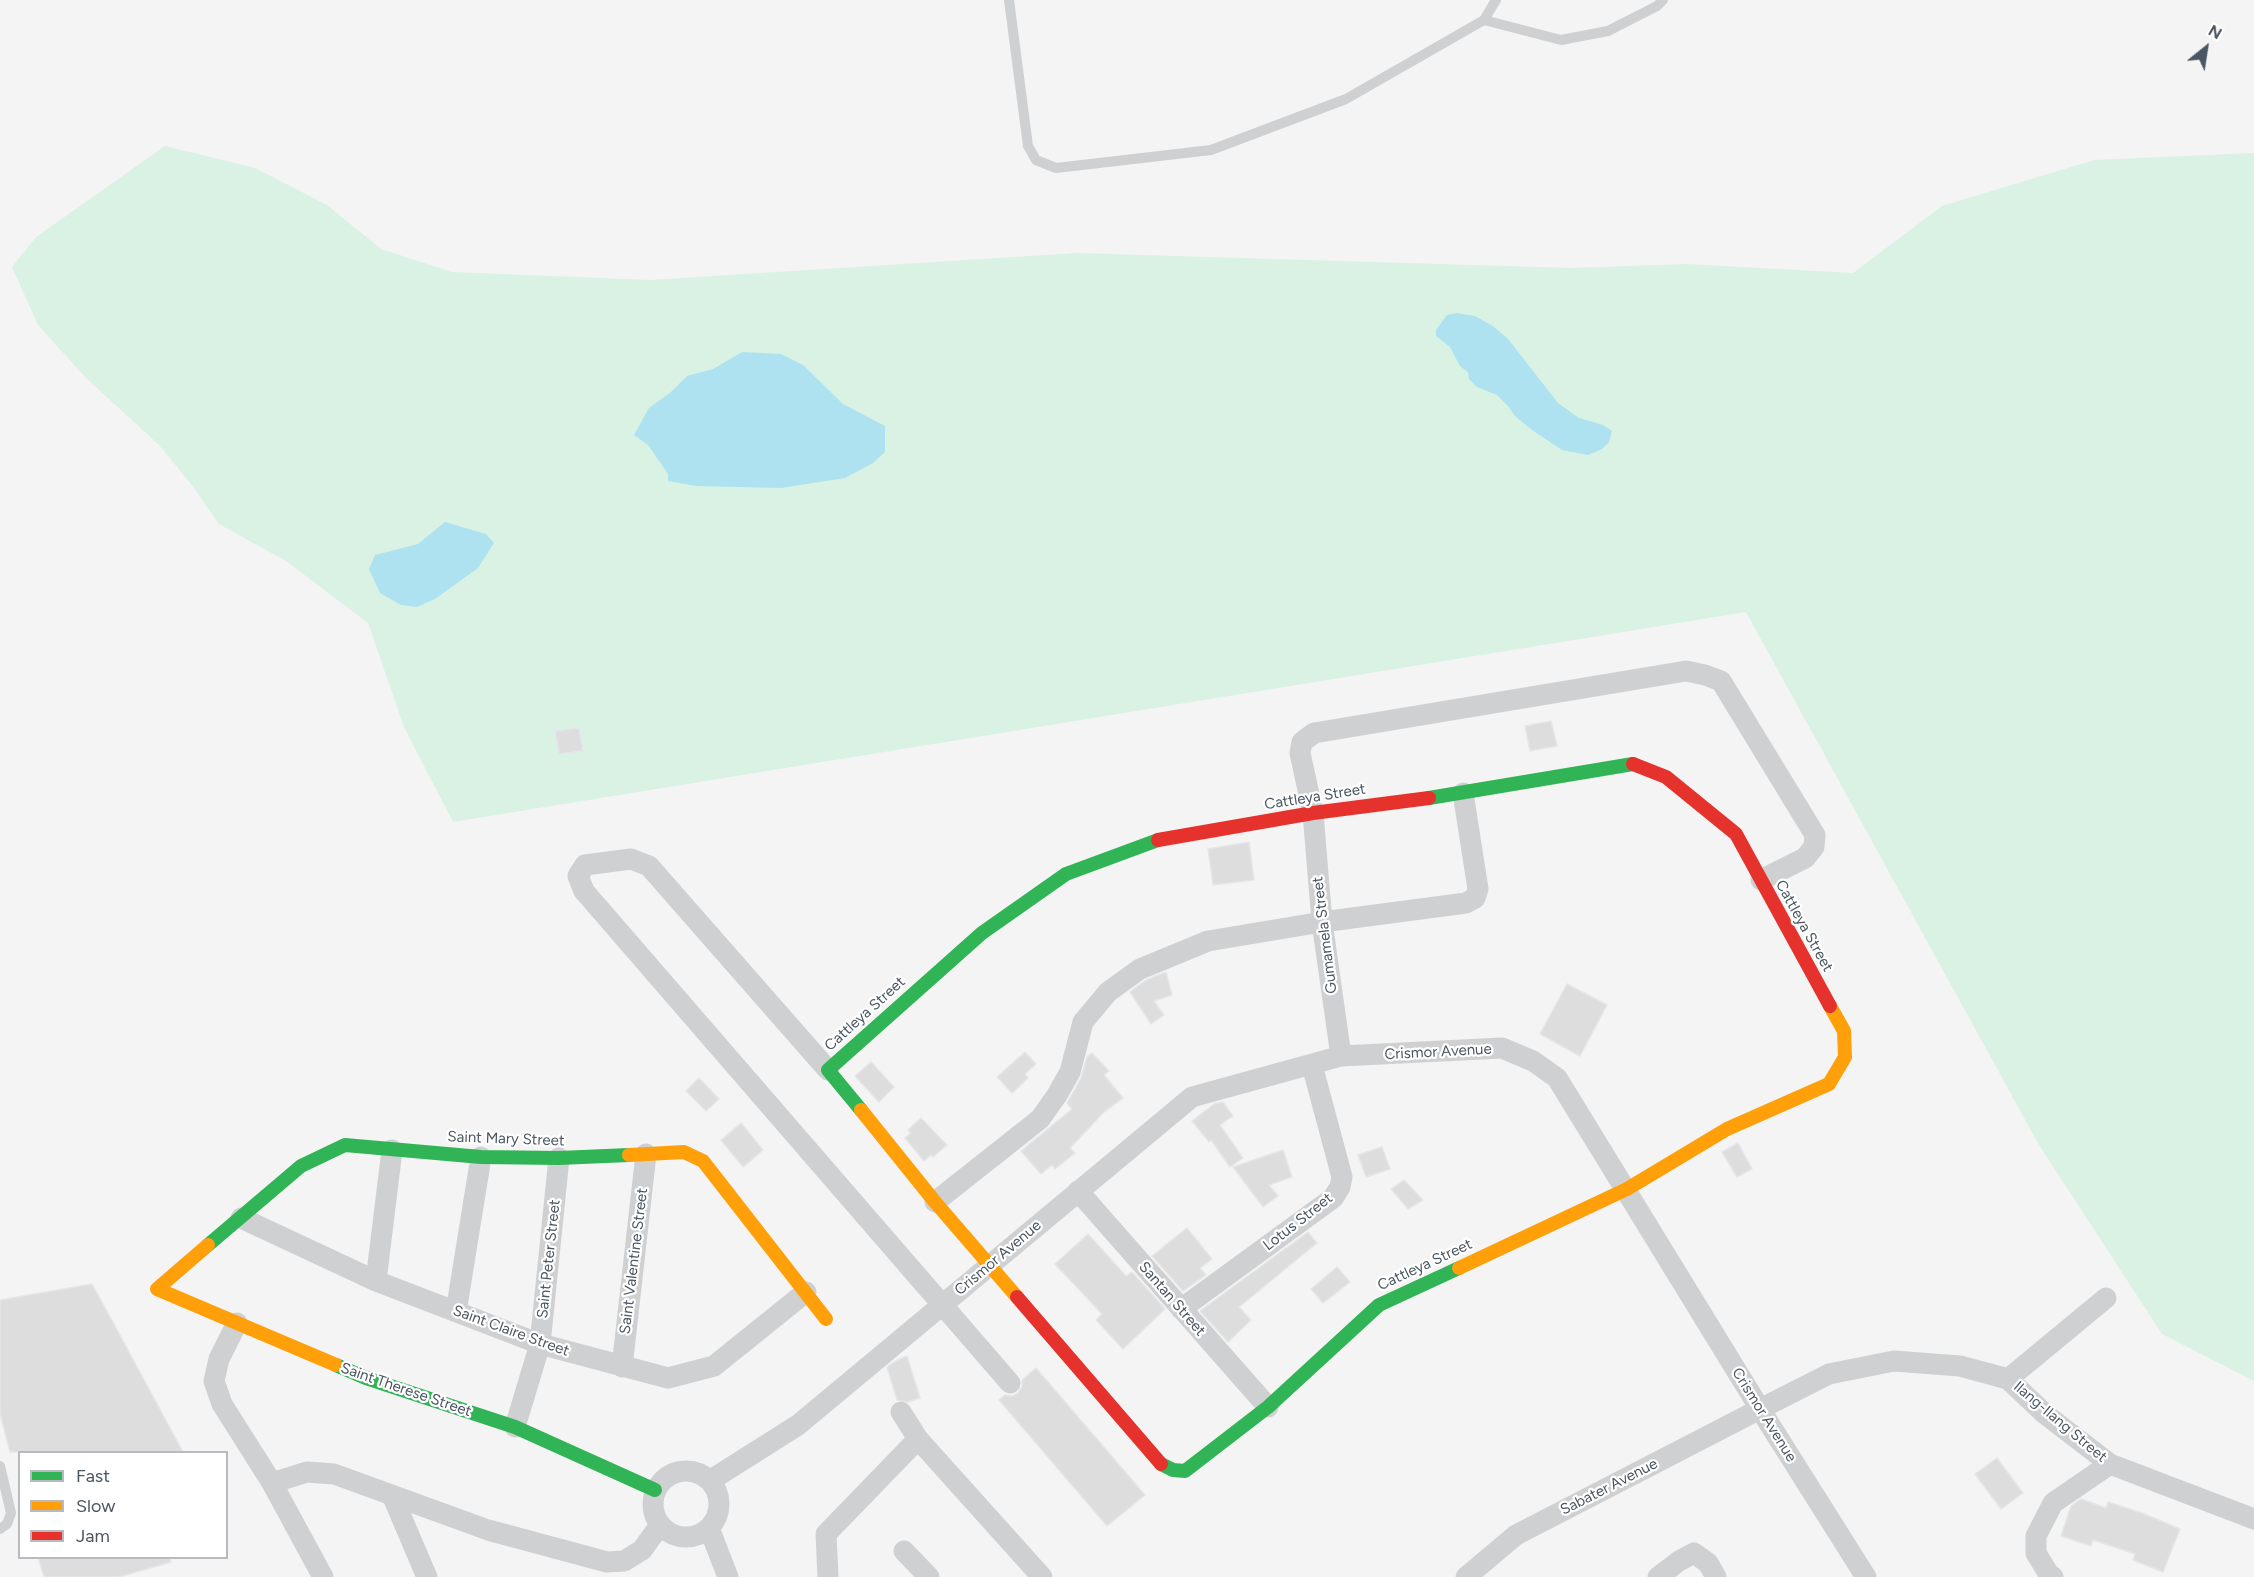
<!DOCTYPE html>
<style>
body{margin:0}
#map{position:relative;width:2254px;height:1577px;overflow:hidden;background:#f4f4f4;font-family:Figtree,sans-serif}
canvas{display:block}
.legend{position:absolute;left:18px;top:1451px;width:210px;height:108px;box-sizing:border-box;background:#fff;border:2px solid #b7bbc0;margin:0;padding:8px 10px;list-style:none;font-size:18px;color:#4a5661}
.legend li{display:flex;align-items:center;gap:12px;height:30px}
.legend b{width:30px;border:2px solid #b7bbc0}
.north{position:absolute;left:2176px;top:18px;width:60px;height:60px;-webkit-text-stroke:4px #fff;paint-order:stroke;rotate:30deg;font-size:16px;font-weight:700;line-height:24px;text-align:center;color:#4a5661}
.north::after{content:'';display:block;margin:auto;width:21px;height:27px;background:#4a5661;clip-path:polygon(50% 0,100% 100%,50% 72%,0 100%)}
</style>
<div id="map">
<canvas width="2254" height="1577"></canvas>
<ul class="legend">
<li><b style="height:8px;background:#30b455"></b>Fast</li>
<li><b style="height:8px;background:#ff9f0a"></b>Slow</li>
<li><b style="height:8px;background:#e5322d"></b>Jam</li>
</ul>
<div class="north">N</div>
</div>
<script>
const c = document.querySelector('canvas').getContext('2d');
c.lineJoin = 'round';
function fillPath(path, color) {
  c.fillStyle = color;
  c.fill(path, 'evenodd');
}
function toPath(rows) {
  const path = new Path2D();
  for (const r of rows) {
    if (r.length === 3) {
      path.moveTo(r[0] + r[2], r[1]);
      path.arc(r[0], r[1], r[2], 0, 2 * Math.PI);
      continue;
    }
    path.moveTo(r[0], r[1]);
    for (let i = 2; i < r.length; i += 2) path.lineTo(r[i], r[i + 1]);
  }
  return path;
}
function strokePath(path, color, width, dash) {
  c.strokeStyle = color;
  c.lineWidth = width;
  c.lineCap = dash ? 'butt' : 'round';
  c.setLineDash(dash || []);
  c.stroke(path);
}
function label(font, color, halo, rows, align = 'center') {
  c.font = font + ' Figtree,sans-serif';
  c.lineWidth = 4.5;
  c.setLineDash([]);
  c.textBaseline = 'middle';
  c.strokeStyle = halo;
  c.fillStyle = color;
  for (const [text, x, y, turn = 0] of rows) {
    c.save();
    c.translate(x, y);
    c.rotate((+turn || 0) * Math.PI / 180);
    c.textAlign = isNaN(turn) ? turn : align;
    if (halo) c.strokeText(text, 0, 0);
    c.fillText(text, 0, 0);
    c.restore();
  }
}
fillPath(toPath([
 [165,146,255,168,327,205,381,249,452,272,650,280,1077,253,1571,268,1687,264,1853,273,1942,206,2094,160,2254,153,2254,1381,2162,1334,2039,1145,1746,612,453,822,404,727,368,623,286,561,219,524,191,484,159,445,85,377,38,325,12,267,36,237]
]), '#d9f2e3');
fillPath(toPath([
 [1457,313,1475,316,1493,326,1508,339,1558,403,1579,418,1603,425,1612,431,1609,442,1602,449,1588,455,1562,450,1532,430,1515,416,1509,407,1497,395,1477,387,1469,379,1468,372,1460,366,1450,347,1436,336,1436,330,1447,315],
 [742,352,781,354,803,365,843,404,885,426,885,452,873,463,845,478,781,488,696,486,668,481,668,474,648,445,634,435,649,408,671,392,687,376,713,369],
 [445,522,486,534,494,543,478,568,435,599,417,607,401,605,380,593,369,569,375,555,418,544]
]), '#aee2f0');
const building = toPath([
 [1551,721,1557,746,1530,751,1525,726,1551,721],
 [579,728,583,751,559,754,555,731,579,728],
 [1249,842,1254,880,1213,885,1208,849,1249,842],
 [1166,972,1172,995,1154,1001,1164,1015,1151,1024,1130,992,1146,980,1166,972],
 [1567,984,1607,1005,1580,1056,1540,1034,1567,984],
 [1025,1052,1036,1064,1025,1074,1028,1078,1012,1093,997,1077,1025,1052],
 [1092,1053,1109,1071,1104,1075,1123,1098,1103,1113,1070,1148,1075,1153,1055,1169,1052,1165,1041,1174,1021,1151,1072,1109,1067,1103,1081,1078,1087,1057,1092,1053],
 [871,1062,894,1087,879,1102,855,1076,871,1062],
 [699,1078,719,1099,706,1111,686,1091,699,1078],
 [1223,1102,1233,1116,1220,1125,1243,1158,1230,1167,1211,1140,1209,1142,1192,1121,1214,1104,1223,1102],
 [921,1118,947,1145,933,1157,931,1155,924,1161,905,1138,911,1133,908,1130,921,1118],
 [741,1123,763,1150,743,1167,721,1140,741,1123],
 [1738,1143,1752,1169,1737,1177,1722,1152,1738,1143],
 [1382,1147,1390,1169,1366,1177,1358,1155,1382,1147],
 [1283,1150,1292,1177,1269,1185,1278,1196,1263,1207,1233,1167,1283,1150],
 [1404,1180,1423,1200,1408,1209,1391,1189,1404,1180],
 [1187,1228,1212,1259,1200,1268,1206,1275,1183,1291,1152,1256,1187,1228],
 [1308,1232,1317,1243,1239,1307,1251,1320,1228,1342,1200,1311,1308,1232],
 [1088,1234,1126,1276,1132,1272,1165,1309,1123,1349,1096,1320,1102,1314,1055,1264,1088,1234],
 [1337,1267,1350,1282,1323,1303,1311,1289,1337,1267],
 [92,1284,115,1326,183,1452,10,1452,0,1414,0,1300,92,1284],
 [907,1356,920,1398,908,1402,897,1400,887,1367,897,1360,907,1356],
 [1036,1368,1145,1495,1107,1526,999,1400,1005,1395,1012,1396,1018,1393,1022,1387,1022,1380,1036,1368],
 [1997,1458,2023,1493,2001,1509,1975,1474,1997,1458],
 [2081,1499,2106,1508,2108,1502,2142,1513,2180,1529,2163,1572,2133,1560,2135,1554,2093,1540,2091,1546,2061,1536,2071,1506,2081,1499],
 [38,1557,170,1557,171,1562,119,1577,44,1577,38,1557]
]);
fillPath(building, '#ddddde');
strokePath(building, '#e5e6e7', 1.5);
strokePath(toPath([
 [1009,0,1028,146,1036,160,1056,168,1211,150,1346,99,1484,20,1496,0],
 [1484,20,1561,40,1608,31,1657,6,1663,0],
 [0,1466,11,1513,7,1524,0,1529]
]), '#ced0d2', 10);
strokePath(toPath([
 [1341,1056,1322,922,1313,813,1300,753,1302,742,1314,733,1686,671,1705,675,1721,681,1815,835,1814,847,1805,858,1761,880],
 [828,1070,649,866,631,859,585,865,578,876,584,891,1010,1383],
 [1078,1191,1268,1407],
 [935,1202,1040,1119,1057,1095,1070,1072,1083,1022,1108,992,1140,969,1208,941,1322,922,1466,903,1475,898,1478,889,1463,793],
 [241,1218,376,1281,540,1344,668,1378,714,1366,806,1292],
 [376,1281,392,1150],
 [1181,1309,1333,1198,1340,1187,1342,1177,1312,1065],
 [456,1312,481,1157],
 [237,1323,219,1359,214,1381,222,1404,272,1483,323,1577],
 [622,1367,646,1154],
 [2008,1379,2106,1298],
 [901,1412,918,1439,1042,1577],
 [515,1427,540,1344,559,1158],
 [686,1504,33],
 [711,1480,798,1425,1192,1097,1341,1056,1502,1048,1533,1061,1557,1078,1760,1409,1866,1577],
 [272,1483,307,1472,334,1474,488,1530,607,1562,624,1561,642,1550,660,1525],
 [392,1495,427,1577],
 [709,1528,728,1577],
 [904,1551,929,1577],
 [828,1577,826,1534,918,1439],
 [1466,1577,1516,1535,1760,1409,1829,1374,1894,1361,1960,1366,2008,1379,2045,1414,2110,1464,2254,1519],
 [1658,1577,1679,1561,1694,1553,1708,1563,1716,1577],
 [2053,1577,2048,1573,2036,1553,2036,1536,2053,1503,2110,1464]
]), '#ced0d2', 21);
strokePath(toPath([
 [1429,798,1633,764],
 [861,1110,828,1070,982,933,1066,874,1158,840],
 [208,1245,301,1166,345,1145,481,1157,559,1158,629,1155],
 [336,1365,366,1378,515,1427,655,1490],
 [1161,1464,1173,1470,1185,1471,1268,1407,1379,1305,1459,1268]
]), '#30b455', 14);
strokePath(toPath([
 [861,1110,935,1202,1017,1297],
 [629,1155,684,1152,703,1161,826,1319],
 [208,1245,157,1289,336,1365],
 [1459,1268,1627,1189,1727,1129,1829,1084,1845,1057,1844,1031,1830,1006]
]), '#ff9f0a', 14);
strokePath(toPath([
 [1633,764,1666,777,1736,834,1830,1006],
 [1158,840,1313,813,1429,798],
 [1017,1297,1161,1464]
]), '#e5322d', 14);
label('15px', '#4a5661', '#fff', [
 ["Cattleya Street",1315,797,-9],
 ["Cattleya Street",1804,926,61],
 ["Gumamela Street",1325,935,-97],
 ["Cattleya Street",865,1014,-42],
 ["Crismor Avenue",1438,1052,-3],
 ["Saint Mary Street",506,1139,2],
 ["Lotus Street",1298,1222,-38],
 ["Crismor Avenue",998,1258,-40],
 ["Saint Peter Street",549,1259,-84],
 ["Saint Valentine Street",634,1261,-83],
 ["Cattleya Street",1425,1265,-25],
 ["Santan Street",1172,1299,49],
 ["Saint Claire Street",511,1331,20],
 ["Saint Therese Street",406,1390,19],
 ["Crismor Avenue",1764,1415,58],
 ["Ilang-Ilang Street",2060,1422,40],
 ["Sabater Avenue",1609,1487,-27]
]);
</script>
